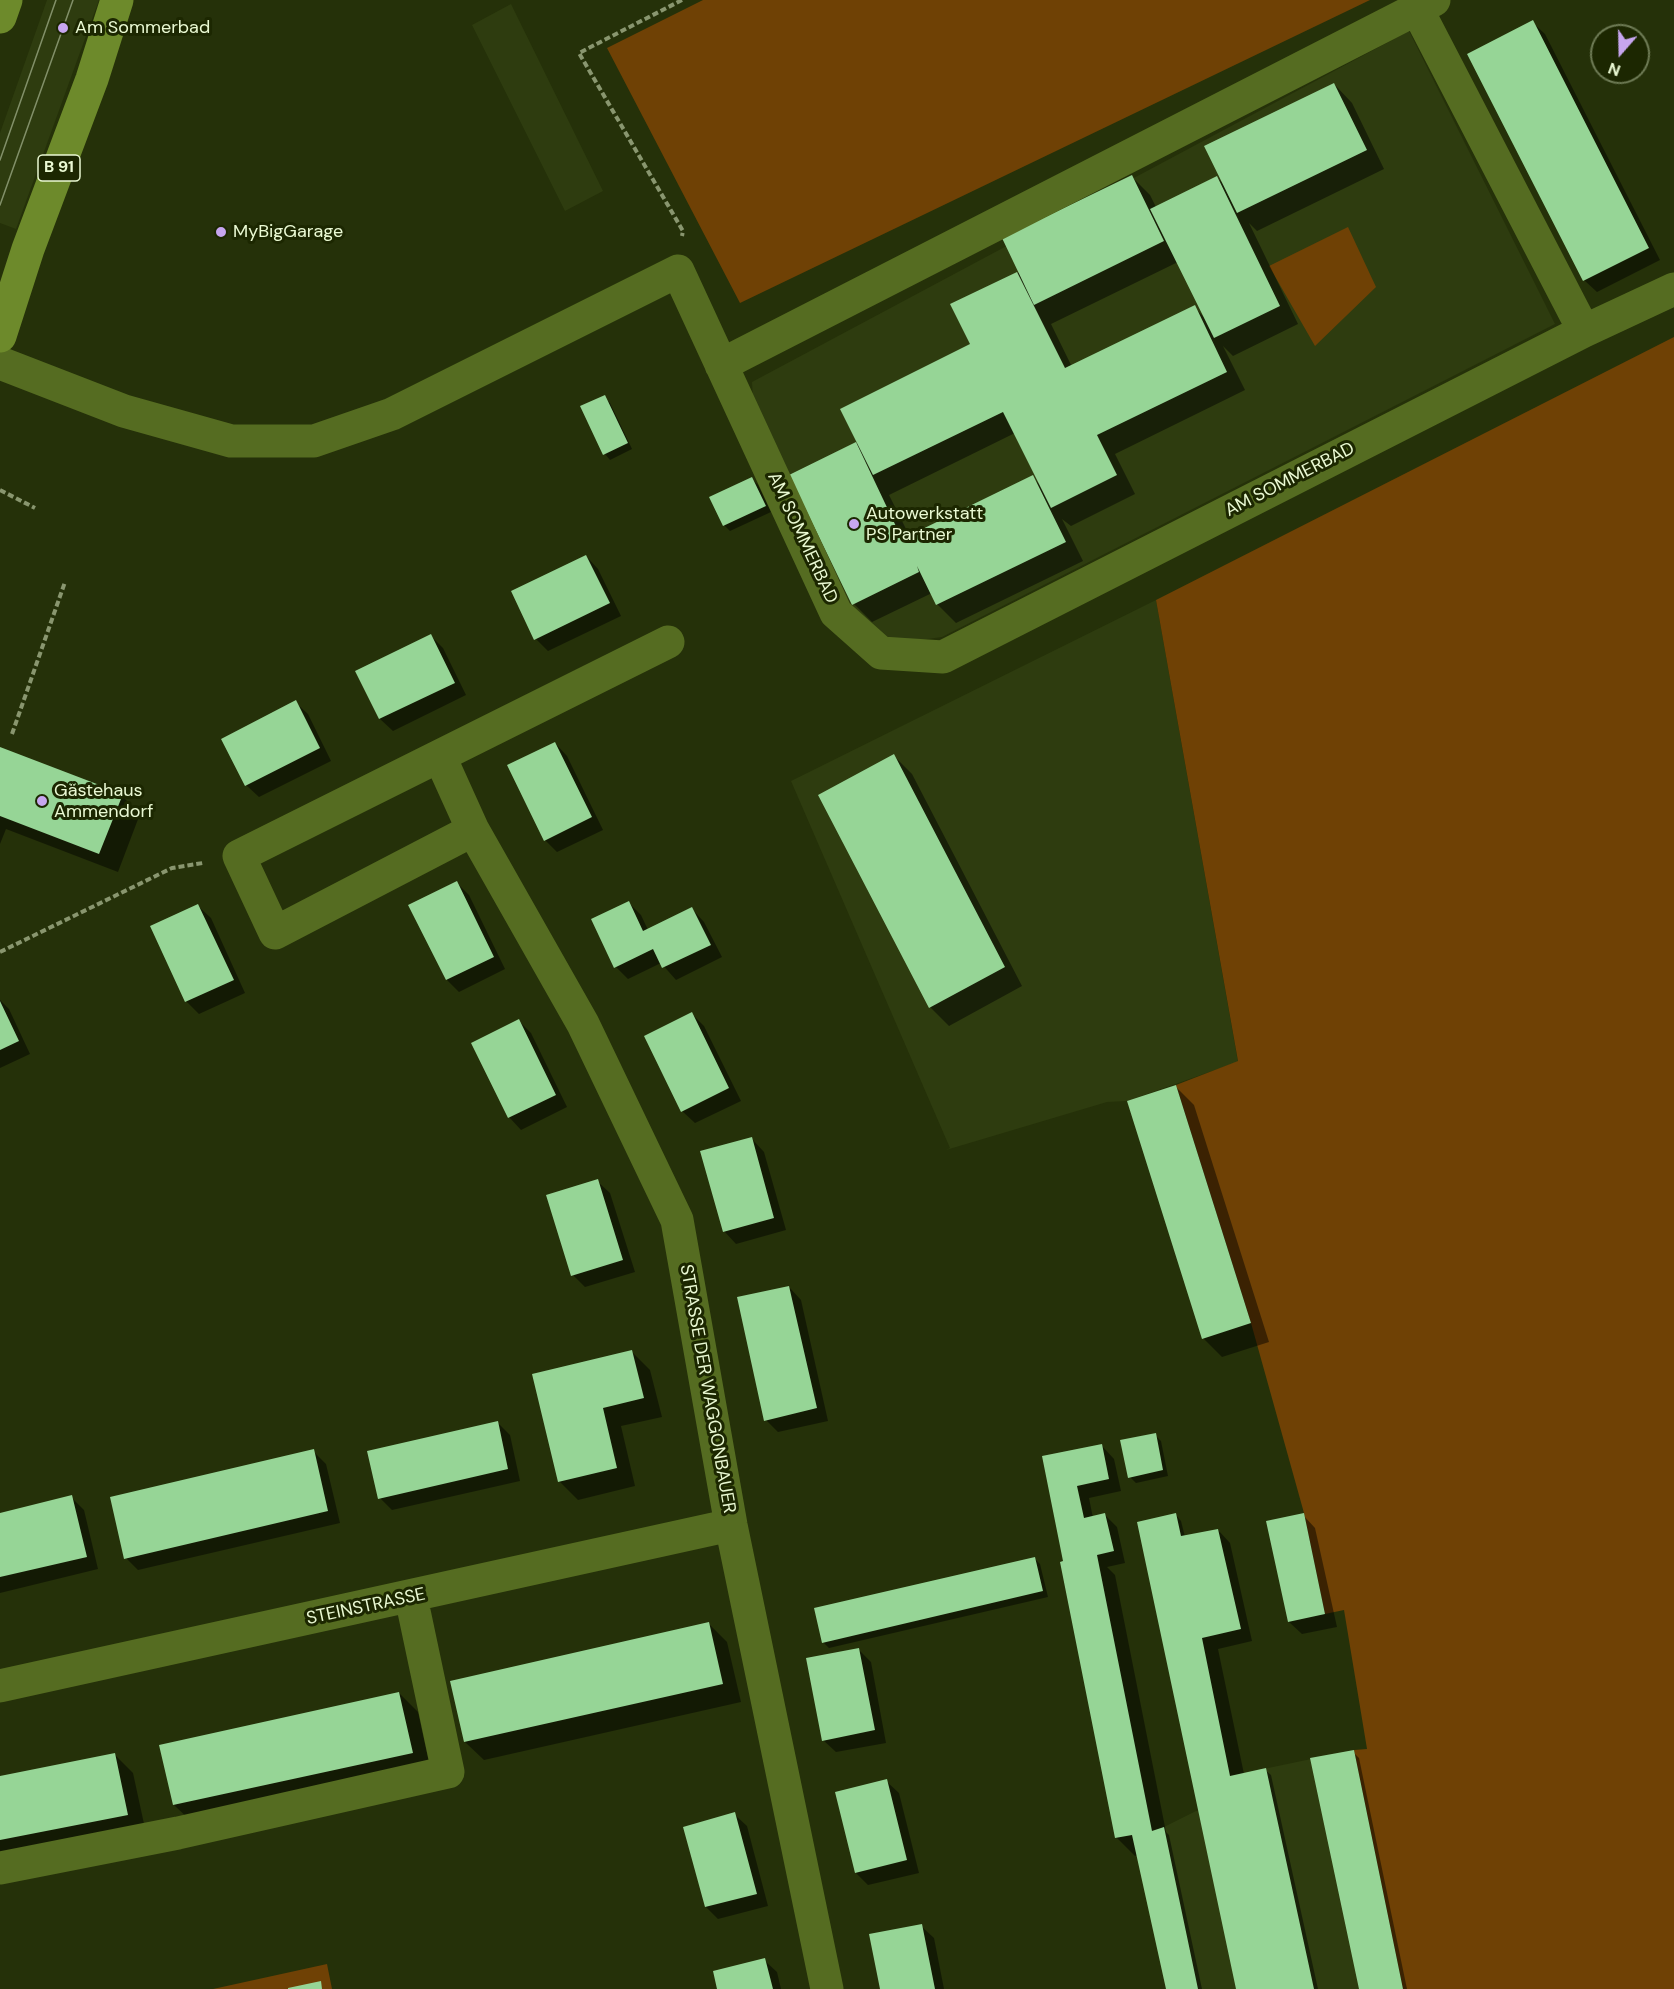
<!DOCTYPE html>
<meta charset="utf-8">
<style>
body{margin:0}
#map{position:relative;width:1674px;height:1989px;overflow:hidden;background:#253109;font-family:"DM Sans",sans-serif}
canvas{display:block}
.north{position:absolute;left:1590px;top:24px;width:60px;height:60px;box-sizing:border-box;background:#1c2701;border:2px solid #6e7b55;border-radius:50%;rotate:200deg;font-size:16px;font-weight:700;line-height:24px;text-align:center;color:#eaf9d3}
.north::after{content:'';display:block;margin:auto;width:21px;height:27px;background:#c7a6ef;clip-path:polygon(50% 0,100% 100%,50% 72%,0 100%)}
</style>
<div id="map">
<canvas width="1674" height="1989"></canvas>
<div class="north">N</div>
</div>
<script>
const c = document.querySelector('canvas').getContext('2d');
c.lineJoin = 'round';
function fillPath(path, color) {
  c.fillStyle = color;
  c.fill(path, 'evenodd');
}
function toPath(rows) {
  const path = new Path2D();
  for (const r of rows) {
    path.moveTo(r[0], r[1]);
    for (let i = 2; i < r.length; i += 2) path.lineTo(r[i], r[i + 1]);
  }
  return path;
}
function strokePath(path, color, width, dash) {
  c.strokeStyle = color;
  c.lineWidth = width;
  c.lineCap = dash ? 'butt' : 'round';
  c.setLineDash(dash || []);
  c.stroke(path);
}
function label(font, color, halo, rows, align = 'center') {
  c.font = font + ' "DM Sans",sans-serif';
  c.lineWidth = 6;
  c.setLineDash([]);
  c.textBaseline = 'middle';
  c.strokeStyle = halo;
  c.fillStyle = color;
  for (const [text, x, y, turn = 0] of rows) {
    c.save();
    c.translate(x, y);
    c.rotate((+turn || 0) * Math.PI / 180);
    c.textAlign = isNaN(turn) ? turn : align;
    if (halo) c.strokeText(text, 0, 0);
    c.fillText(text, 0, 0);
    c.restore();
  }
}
fillPath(toPath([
 [47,0,99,0,16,229,0,223,0,133],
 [511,4,603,191,565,211,472,25],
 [1409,31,1555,324,942,637,892,644,853,617,753,401,752,382],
 [1156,600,1238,1062,1127,1101,1107,1102,946,1150,950,1148,791,781],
 [1354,1750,1403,1989,1166,1989,1132,1835,1164,1827,1196,1811,1235,1803,1230,1776]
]), '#2e3c0f');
fillPath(toPath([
 [703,0,1370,0,740,303,607,48],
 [1348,227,1376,287,1315,346,1269,266],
 [1674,337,1674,1989,1403,1989,1354,1750,1367,1749,1344,1610,1325,1614,1304,1513,1251,1323,1176,1085,1238,1061,1156,600],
 [327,1964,332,1989,213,1989]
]), '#6f4105');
fillPath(toPath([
 [1532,22,1545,34,1660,260,1597,292,1584,280],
 [1334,84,1352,103,1384,169,1257,231,1249,223,1298,324,1233,356,1223,346,1245,390,1115,454,1135,494,1071,526,1062,519,1083,561,956,623,937,604,932,593,872,622,854,604,791,476,858,443,972,345,952,305,1020,272,1131,176,1150,195,1156,207,1217,177,1224,185],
 [1178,262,1204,317,1194,307,1072,367,1051,324],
 [1015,433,1040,485,1032,477,910,537,889,495],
 [604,397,610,403,632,449,610,460,605,454],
 [752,479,758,485,771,512,730,531,724,525],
 [586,556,598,569,621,616,548,651,536,639],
 [431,636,443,648,466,695,393,731,380,719,357,672],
 [295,702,308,714,331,761,259,797,246,785],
 [555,743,567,756,603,830,557,852,545,840],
 [0,748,122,796,140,814,118,872,6,829,0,844],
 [894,756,912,774,1022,986,949,1026,930,1007],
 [457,883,469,895,505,969,459,992,447,980,410,906],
 [629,903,641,915,648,930,692,909,704,922,722,957,676,980,661,963,628,979,616,967],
 [198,906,211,918,245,993,199,1014,186,1001],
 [0,1000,9,1009,30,1054,0,1068],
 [692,1014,704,1026,741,1101,695,1123,682,1111],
 [519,1021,531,1033,567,1107,521,1130,509,1117],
 [1176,1087,1194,1105,1269,1342,1222,1357,1203,1338],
 [752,1139,764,1152,786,1230,736,1244,724,1231],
 [597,1181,610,1193,635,1272,585,1287,573,1275],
 [789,1287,801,1300,828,1421,778,1432,766,1420],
 [632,1352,650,1370,662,1417,621,1426,635,1486,578,1500,559,1481],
 [497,1422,510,1435,520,1481,392,1510,380,1498],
 [1155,1435,1161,1441,1168,1476,1136,1483,1130,1477],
 [1102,1446,1114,1459,1121,1491,1089,1498,1093,1518,1105,1515,1117,1527,1125,1563,1107,1567,1115,1575,1166,1832,1169,1835,1202,1989,1167,1989,1138,1855,1135,1856,1116,1837,1044,1457],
 [313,1451,326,1464,340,1523,138,1570,126,1558],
 [71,1497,84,1510,98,1569,0,1593,0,1514],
 [1176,1515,1181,1521,1185,1537,1218,1530,1230,1543,1252,1641,1218,1649,1244,1774,1265,1770,1271,1775,1318,1989,1237,1989,1139,1523],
 [1303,1515,1315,1528,1337,1627,1302,1634,1289,1622],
 [1034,1558,1040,1564,1048,1597,829,1648,823,1642],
 [709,1624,727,1642,741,1702,484,1760,465,1742],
 [859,1650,871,1662,886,1743,836,1752,823,1740],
 [399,1693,418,1712,431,1772,193,1823,174,1805],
 [1353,1752,1359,1758,1407,1989,1360,1989],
 [115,1755,133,1773,146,1833,0,1862,0,1777],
 [886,1781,899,1793,919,1873,868,1885,856,1873],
 [734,1814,747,1826,768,1906,718,1919,706,1907],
 [921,1926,934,1938,944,1989,881,1989],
 [764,1960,777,1972,781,1989,719,1989]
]), '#0007');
fillPath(toPath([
 [1533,20,1649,248,1583,281,1467,54],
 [1334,83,1367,150,1237,213,1204,146],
 [1132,175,1164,241,1034,305,1002,238],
 [1217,176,1280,306,1214,338,1150,209],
 [1017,272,1065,368,1195,305,1227,372,1097,435,1117,475,1051,508,1003,412,873,475,840,409,970,344,950,304],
 [605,395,628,443,603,455,580,406],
 [856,442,902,539,1033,475,1066,542,936,605,917,566,919,572,852,605,789,475],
 [752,477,766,506,723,526,709,497],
 [586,555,610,603,534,640,511,591],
 [431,634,455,683,379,719,355,671],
 [296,700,320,748,245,786,221,739],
 [555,742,592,817,544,841,507,765],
 [0,747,123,794,99,854,0,816],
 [894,754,1005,967,929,1008,818,795],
 [457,881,494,957,446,980,408,905],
 [629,901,643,931,692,907,711,945,662,968,653,949,614,968,591,919],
 [198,904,234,980,185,1002,150,926],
 [0,1001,19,1041,0,1050],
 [692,1012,729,1088,681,1112,644,1036],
 [519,1019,556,1095,508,1118,471,1043],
 [1176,1085,1251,1323,1202,1339,1127,1101],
 [752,1137,774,1218,723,1232,700,1151],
 [598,1179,623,1260,571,1276,546,1195],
 [789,1286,817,1408,764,1421,737,1297],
 [632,1350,644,1398,603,1408,617,1468,558,1482,532,1374],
 [498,1421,508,1469,378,1499,367,1451],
 [1156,1433,1163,1470,1128,1478,1120,1440],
 [1102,1444,1109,1479,1077,1486,1084,1518,1105,1513,1114,1551,1097,1555,1152,1831,1164,1827,1198,1989,1166,1989,1132,1835,1115,1838,1060,1562,1063,1561,1042,1456],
 [314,1449,328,1511,124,1559,110,1497],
 [72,1495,87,1557,0,1577,0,1513],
 [1176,1513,1181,1536,1218,1529,1241,1629,1202,1638,1230,1776,1266,1768,1314,1989,1236,1989,1137,1522],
 [1304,1513,1325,1614,1288,1622,1266,1521],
 [1035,1557,1043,1591,822,1643,814,1608],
 [709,1622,723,1684,464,1742,450,1681],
 [859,1648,875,1730,822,1741,806,1658],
 [399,1692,413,1753,173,1805,159,1745],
 [1354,1750,1403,1989,1359,1989,1310,1758],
 [115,1753,128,1815,0,1840,0,1776],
 [887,1779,907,1860,855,1873,835,1792],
 [735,1812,757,1894,705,1907,683,1827],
 [922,1924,935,1989,880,1989,869,1934],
 [765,1958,773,1989,717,1989,713,1971],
 [321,1981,322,1989,288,1989,288,1988]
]), '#96d596');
strokePath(toPath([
 [682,0,579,53,683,231,682,236],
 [0,490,35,508],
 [12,734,65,582],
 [0,952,172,868,203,863]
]), '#89966f', 4, [6, 3]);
strokePath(toPath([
 [1417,9,1584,331],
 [0,363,124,411,231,441,314,441,392,414,678,271,836,613,881,653,943,657,1584,331,1674,289],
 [721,365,1434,0],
 [440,757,473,830,583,1024,677,1220,731,1525,827,1989],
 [473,830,275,933,239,856,668,642],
 [0,1686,731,1525],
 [0,1868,178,1833,448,1772,411,1597]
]), '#556c21', 33);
strokePath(toPath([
 [0,17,6,0],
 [0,336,28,249,92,79,117,0]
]), '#6d8a2b', 33);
strokePath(toPath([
 [0,160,56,0],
 [0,205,73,0]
]), '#829069', 1.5);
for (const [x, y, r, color] of [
 [63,28,6,"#c7a6ef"],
 [221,232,6,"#c7a6ef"],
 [854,524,6,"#c7a6ef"],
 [42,801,6,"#c7a6ef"]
]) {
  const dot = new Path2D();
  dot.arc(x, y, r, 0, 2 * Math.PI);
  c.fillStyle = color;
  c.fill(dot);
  strokePath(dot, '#1c2701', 2);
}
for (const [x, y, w] of [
 [59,168,42]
]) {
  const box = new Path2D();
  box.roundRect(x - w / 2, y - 13, w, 26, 4.5);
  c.fillStyle = '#1c2701';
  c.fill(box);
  strokePath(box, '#eaf9d3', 1.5);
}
label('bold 16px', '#eaf9d3', null, [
 ["B 91",59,168]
]);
label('18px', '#eaf9d3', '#1c2701', [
 ["Am Sommerbad",75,28],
 ["MyBigGarage",233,232],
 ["Autowerkstatt",866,514],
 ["PS Partner",866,535],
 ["Gästehaus",54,791],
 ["Ammendorf",54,812]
], 'left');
label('18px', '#eaf9d3', '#1c2701', [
 ["AM SOMMERBAD",1290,480,-27],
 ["AM SOMMERBAD",802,538,65],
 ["STRASSE DER WAGGONBAUER",707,1389,80],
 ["STEINSTRASSE",366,1607,-12]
]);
</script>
